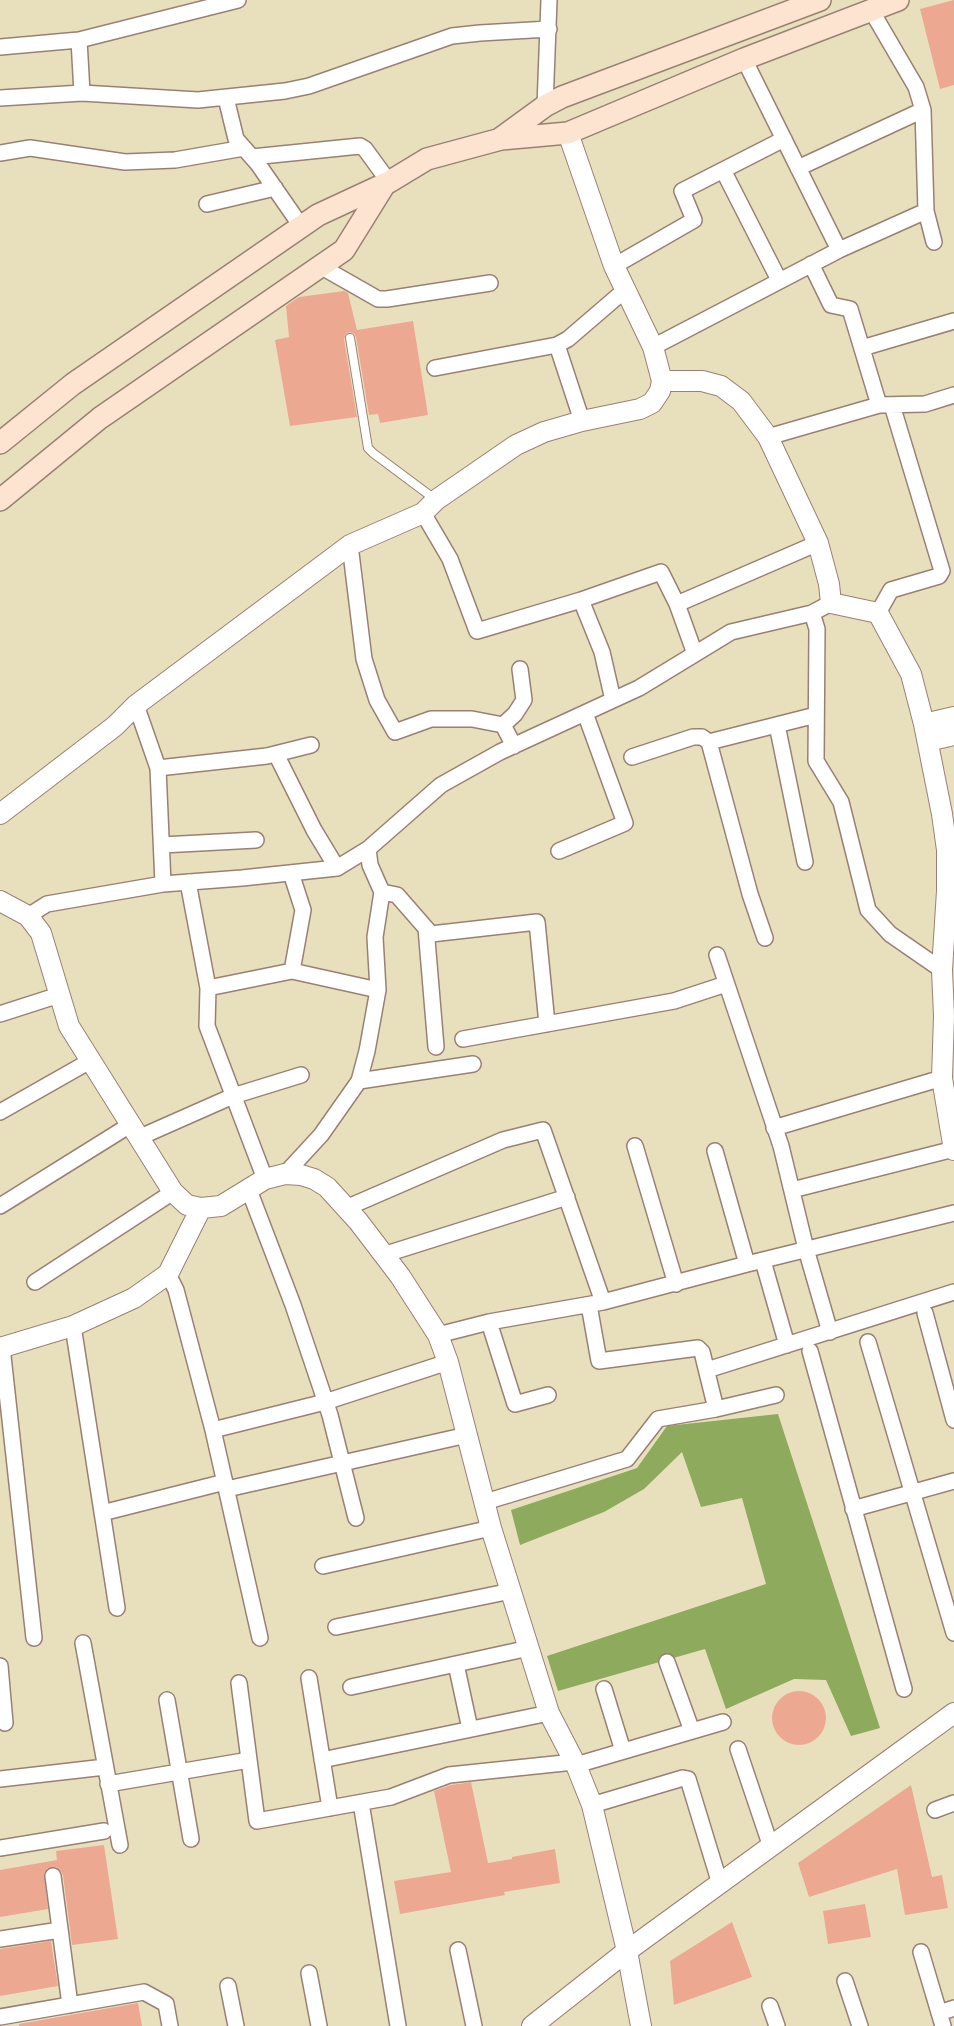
<!DOCTYPE html>
<style>
body{margin:0}
canvas{display:block;background:#e8e0bd}
</style>
<canvas width="954" height="2026"></canvas>
<script>
const c = document.querySelector('canvas').getContext('2d');
c.lineJoin = 'round';
function fillPath(path, color) {
  c.fillStyle = color;
  c.fill(path, 'evenodd');
}
function toPath(rows) {
  const path = new Path2D();
  for (const r of rows) {
    if (r.length === 3) {
      path.moveTo(r[0] + r[2], r[1]);
      path.arc(r[0], r[1], r[2], 0, 2 * Math.PI);
      continue;
    }
    path.moveTo(r[0], r[1]);
    for (let i = 2; i < r.length; i += 2) path.lineTo(r[i], r[i + 1]);
  }
  return path;
}
function strokePath(path, color, width, dash) {
  c.strokeStyle = color;
  c.lineWidth = width;
  c.lineCap = dash ? 'butt' : 'round';
  c.setLineDash(dash || []);
  c.stroke(path);
}
fillPath(toPath([
 [778,1414,880,1728,851,1736,826,1680,794,1679,726,1709,705,1649,558,1691,547,1656,766,1584,742,1498,701,1507,682,1452,644,1489,604,1512,520,1545,511,1510,637,1468,667,1426]
]), '#8eaa5c');
fillPath(toPath([
 [954,0,954,85,940,89,920,9],
 [344,291,348,293,357,330,413,321,428,415,380,423,378,414,369,415,356,337,354,334,350,332,346,334,344,339,357,417,290,426,275,340,289,337,286,306,299,297],
 [799,1718,27],
 [471,1782,488,1863,512,1859,512,1857,555,1849,560,1883,504,1892,505,1895,400,1914,394,1881,451,1872,434,1791,451,1785],
 [911,1785,932,1877,942,1875,948,1908,905,1915,897,1869,809,1897,798,1863],
 [104,1845,118,1939,72,1945,63,1875,60,1870,56,1867,48,1868,44,1873,48,1909,0,1917,0,1870,57,1860,56,1851],
 [865,1904,871,1937,828,1944,823,1911],
 [732,1922,752,1977,674,2005,670,1961],
 [51,1941,58,1986,0,1996,0,1949],
 [138,2003,142,2026,19,2026,19,2024]
]), '#eda892');
const service = toPath([
 [350,338,368,448,373,453,436,500]
]);
const minor = toPath([
 [871,10,916,87,923,110,926,211,934,242],
 [79,40,82,93],
 [0,47,79,40,238,0],
 [744,59,839,250],
 [0,98,82,93,198,100,285,91,309,86,452,36,480,33,549,29],
 [226,98,236,139,258,164,301,226],
 [545,106,549,0],
 [0,153,30,148,125,162,175,160,244,148],
 [252,157,360,146,365,149,389,182],
 [798,168,923,110],
 [723,170,779,280],
 [207,204,275,188],
 [811,264,831,305,850,309,879,405],
 [320,266,378,299,387,299,490,283],
 [614,266,694,220,682,191,784,139],
 [557,345,582,421],
 [653,347,839,250,926,211],
 [862,348,954,321],
 [435,368,557,345,568,339,625,290],
 [768,437,879,405,925,404,954,395],
 [423,513,450,559,477,631,581,600,661,572,677,604,695,654],
 [350,545,364,659,377,700,395,732,431,719,472,719,503,725,514,746],
 [581,600,602,652,613,700],
 [677,604,818,543],
 [812,613,817,629,816,761,841,802,868,910,890,934,942,970],
 [878,613,891,590,939,576,942,571,892,405],
 [136,705,158,768,163,884],
 [503,725,515,714,524,700,520,669],
 [777,725,805,862],
 [709,742,750,894,765,938],
 [276,754,314,830,337,868],
 [632,757,693,737,702,737,709,742,816,715],
 [158,768,267,756,311,745],
 [162,845,256,840],
 [559,851,625,823,585,713],
 [291,873,303,910,292,971],
 [188,882,208,988,207,1026,265,1179],
 [382,892,397,895,431,934,537,922,547,1024],
 [28,916,47,904,163,884,242,878,337,868,368,849],
 [426,928,436,1047],
 [717,955,781,1146,806,1249,830,1332],
 [208,988,292,971,378,990],
 [0,1014,59,995],
 [463,1039,674,1001,726,984],
 [359,1081,473,1064],
 [0,1112,90,1061],
 [774,1128,942,1078],
 [138,1138,233,1096,301,1075],
 [635,1146,676,1284],
 [715,1151,747,1264],
 [285,1174,321,1135,359,1081,367,1051,378,990,375,937,382,892,370,865,368,849,441,785,500,752,639,688,731,632,812,613,831,603],
 [249,1190,293,1305,330,1415,356,1518],
 [792,1190,954,1149],
 [0,1206,130,1125],
 [346,1208,503,1140,543,1130,603,1302],
 [383,1255,567,1197],
 [763,1261,787,1345],
 [168,1274,176,1290,213,1430,260,1638],
 [35,1282,173,1192],
 [589,1305,599,1361,698,1348,702,1352,716,1409],
 [925,1313,954,1420],
 [489,1322,515,1404,548,1395],
 [73,1326,117,1608],
 [438,1335,489,1322,603,1302,747,1264,954,1213],
 [868,1342,954,1633],
 [2,1347,34,1638],
 [810,1351,904,1689],
 [707,1370,954,1292],
 [213,1430,325,1402,448,1362],
 [227,1489,467,1435],
 [485,1502,627,1459,658,1419,716,1409,776,1395],
 [853,1509,954,1481],
 [102,1513,225,1482],
 [323,1566,491,1528],
 [336,1627,511,1591],
 [83,1643,120,1845],
 [667,1662,692,1731],
 [456,1664,470,1729],
 [0,1666,5,1723],
 [309,1678,330,1808],
 [239,1683,257,1821,391,1797,449,1775,574,1762],
 [351,1687,529,1648],
 [604,1689,623,1751],
 [167,1700,191,1839],
 [738,1749,771,1847],
 [322,1760,549,1713],
 [576,1765,723,1722],
 [0,1779,105,1767],
 [108,1784,249,1760],
 [361,1803,398,2026],
 [592,1805,683,1778,688,1779,720,1884],
 [935,1810,954,1803],
 [0,1848,104,1831],
 [53,1876,70,2005],
 [0,1939,60,1930],
 [458,1950,474,2026],
 [921,1952,943,2026],
 [309,1973,319,2026],
 [845,1981,860,2026],
 [228,1986,236,2026],
 [770,2006,777,2026],
 [939,2013,954,2008],
 [0,2017,144,1992,166,2004,170,2026]
]);
const tertiary = toPath([
 [662,381,702,381,721,386,741,401,768,437,818,543,829,584,831,603,878,613,911,674,924,724,942,814,947,850,947,891,942,970,944,1016,942,1078,954,1150],
 [924,724,954,717],
 [928,741,954,735],
 [0,814,115,726,136,705,350,545,423,513,436,500,516,445,544,432,582,421,640,409,652,403,660,391,662,381,653,347,614,266,568,133],
 [0,901,28,916,41,933,69,1026,173,1192,187,1205,201,1208,221,1206,265,1179,285,1174,301,1175,314,1179,327,1187,358,1221,400,1276,438,1335,448,1362,491,1528,549,1713,576,1765,592,1805,627,1951,641,2026],
 [0,1348,73,1326,134,1298,168,1274,201,1208],
 [532,2026,627,1951,954,1713]
]);
const secondary = toPath([
 [501,138,545,106,562,97,820,0],
 [0,443,73,384,318,215,389,182,427,159,501,139,568,133,744,59,898,0],
 [0,500,100,418,344,250,385,184]
]);
strokePath(service, '#998074', 10);
strokePath(minor, '#998074', 18);
strokePath(tertiary, '#998074', 22);
strokePath(secondary, '#998074', 24);
strokePath(service, '#fff', 8);
strokePath(minor, '#fff', 15);
strokePath(tertiary, '#fff', 20);
strokePath(secondary, '#fde4d0', 21);
</script>
